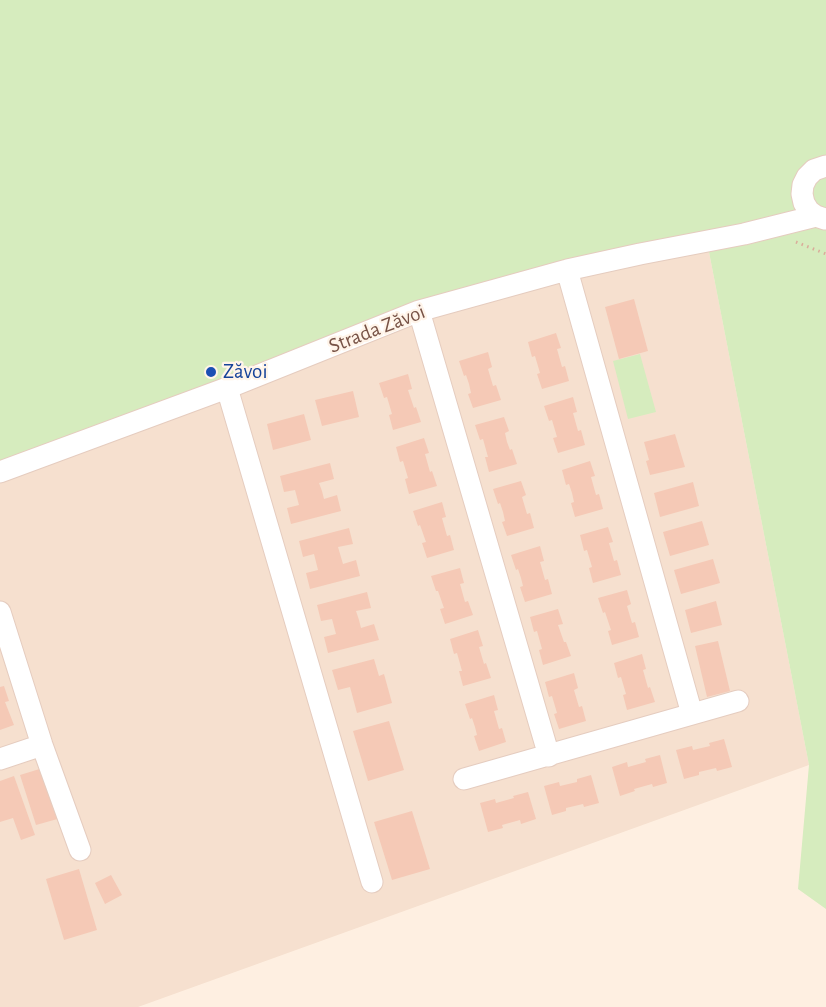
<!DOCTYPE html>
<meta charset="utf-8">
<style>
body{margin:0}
canvas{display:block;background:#feefe1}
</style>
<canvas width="826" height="1007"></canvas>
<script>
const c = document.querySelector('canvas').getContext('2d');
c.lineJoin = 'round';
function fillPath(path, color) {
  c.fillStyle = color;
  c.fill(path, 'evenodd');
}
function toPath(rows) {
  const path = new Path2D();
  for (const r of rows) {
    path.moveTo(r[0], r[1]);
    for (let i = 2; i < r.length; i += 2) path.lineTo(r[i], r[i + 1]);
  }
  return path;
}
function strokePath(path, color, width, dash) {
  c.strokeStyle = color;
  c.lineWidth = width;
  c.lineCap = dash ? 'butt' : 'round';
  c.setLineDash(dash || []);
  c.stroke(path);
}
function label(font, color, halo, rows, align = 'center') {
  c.font = font + ' "Alegreya Sans",sans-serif';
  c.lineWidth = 4.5;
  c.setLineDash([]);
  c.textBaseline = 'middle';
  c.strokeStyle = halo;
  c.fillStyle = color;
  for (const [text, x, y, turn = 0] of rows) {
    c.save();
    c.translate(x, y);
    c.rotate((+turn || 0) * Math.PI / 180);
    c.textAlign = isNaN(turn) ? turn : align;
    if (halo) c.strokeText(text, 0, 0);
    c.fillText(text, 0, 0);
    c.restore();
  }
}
fillPath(toPath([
 [709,252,809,765,138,1007,0,1007,0,472,419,311,563,277]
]), '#f6e0cf');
fillPath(toPath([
 [0,0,826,0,826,909,798,889,809,765,709,252,563,277,419,311,0,472],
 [640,354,656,412,628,419,613,361]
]), '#d6ecbe');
fillPath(toPath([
 [634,299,648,351,619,359,605,307],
 [556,333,561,348,557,349,562,367,565,366,569,381,542,389,537,374,540,373,535,356,532,357,528,342],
 [488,352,492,367,488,369,493,386,496,385,501,400,473,408,468,394,471,393,469,384,466,375,464,376,459,361],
 [408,374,412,389,408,390,414,408,416,407,421,422,393,430,389,415,392,414,387,397,384,398,379,383],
 [353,391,359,417,322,426,315,400],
 [573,397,577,412,573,413,578,431,581,430,585,445,558,453,553,438,557,437,552,420,549,421,544,406],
 [304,414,311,440,273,450,267,424],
 [504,417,509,431,505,433,507,442,510,450,512,449,517,464,489,472,485,457,488,457,483,439,480,440,475,425],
 [675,434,685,467,650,475,646,461,649,460,644,442],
 [424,438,429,453,425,454,430,472,432,471,437,486,409,494,405,479,408,478,403,461,400,462,396,447],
 [590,461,595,476,591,477,596,495,599,494,603,509,575,517,571,503,574,502,572,493,569,484,566,485,562,470],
 [330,463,334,479,319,483,322,491,324,499,337,495,341,511,291,524,287,508,299,505,295,490,284,492,280,476],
 [521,481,526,495,522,497,527,514,530,513,534,528,507,536,502,522,505,521,503,512,500,503,498,504,493,489],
 [693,482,699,506,660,517,654,493],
 [442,502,446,517,442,518,447,536,450,535,454,550,427,558,422,543,426,542,420,525,418,526,413,511],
 [702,521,709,545,670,556,663,532],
 [608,527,613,542,609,543,614,561,617,560,621,575,593,583,589,568,592,567,587,550,584,551,580,535],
 [349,528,353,544,338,547,343,564,356,560,360,576,310,589,306,573,318,570,314,554,303,557,299,541],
 [540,546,544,561,540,562,545,580,548,579,552,594,525,602,520,587,523,586,521,578,518,569,516,570,511,555],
 [713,559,720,583,681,594,674,570],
 [460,568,464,583,460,584,465,602,468,601,473,615,445,624,440,609,444,608,438,591,436,591,431,576],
 [627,590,631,604,627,606,632,623,635,622,639,637,612,645,608,631,611,630,605,612,603,613,598,598],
 [367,592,371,608,356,611,359,620,361,628,374,624,379,640,328,653,324,637,336,634,332,619,321,621,317,605],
 [716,601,722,625,691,633,685,610],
 [558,609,563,624,558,625,564,642,566,642,571,656,543,665,539,650,542,649,537,631,534,632,530,617],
 [478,630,483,646,479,647,484,664,486,663,491,678,463,686,459,671,462,671,457,653,454,654,450,639],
 [718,641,730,691,707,697,695,646],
 [642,654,646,669,643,670,648,688,650,687,655,702,627,710,623,695,626,694,621,677,618,678,614,663],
 [374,659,379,676,384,674,392,703,357,713,350,687,338,690,332,670],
 [574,673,578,688,574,690,579,707,582,706,586,721,559,729,554,714,557,713,552,696,549,697,545,682],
 [4,686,9,701,5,702,14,725,0,730,0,687],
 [494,695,498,710,494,711,499,729,502,728,506,742,479,751,474,736,477,735,475,727,472,718,470,719,465,704],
 [389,721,404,770,368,781,353,731],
 [724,739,732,767,717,771,716,768,699,772,699,775,684,779,676,750,692,746,693,750,710,746,709,743],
 [660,755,667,783,653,787,652,784,634,789,635,791,620,796,612,767,627,762,628,767,646,762,645,759],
 [46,767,61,818,36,825,20,775],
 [591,775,599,803,584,807,583,804,566,808,566,811,552,815,544,786,559,782,560,786,577,782,577,779],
 [14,776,35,835,21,840,13,818,0,822,0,781],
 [528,792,536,819,521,824,520,820,502,825,503,828,488,832,480,803,495,799,496,803,514,798,513,796],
 [412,811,430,869,392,880,374,822],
 [79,869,97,930,64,940,46,879],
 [111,875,122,895,105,904,95,883]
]), '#f5c9b6');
const street = toPath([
 [825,219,816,216,809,211,804,203,802,194,803,185,807,177,814,170,826,166],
 [567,270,692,714],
 [419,311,549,756],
 [227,388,372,882],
 [0,472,227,388,419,311,567,270,640,254,744,234,816,216],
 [0,612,42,745,80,850],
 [0,759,42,745],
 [464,779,738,701]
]);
strokePath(street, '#e5ccbf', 23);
strokePath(toPath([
 [796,242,826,254]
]), '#daac9a', 3, [1.5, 4.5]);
strokePath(street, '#fff', 21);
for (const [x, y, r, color] of [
 [211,372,6,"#1a4fb4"]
]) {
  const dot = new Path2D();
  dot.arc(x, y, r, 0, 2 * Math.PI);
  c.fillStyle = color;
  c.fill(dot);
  strokePath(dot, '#fff4e9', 2);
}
label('21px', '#775246', '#fff4e9', [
 ["Strada Zăvoi",377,329,-21]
]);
label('21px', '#164399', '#fff4e9', [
 ["Zăvoi",223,372]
], 'left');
</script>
